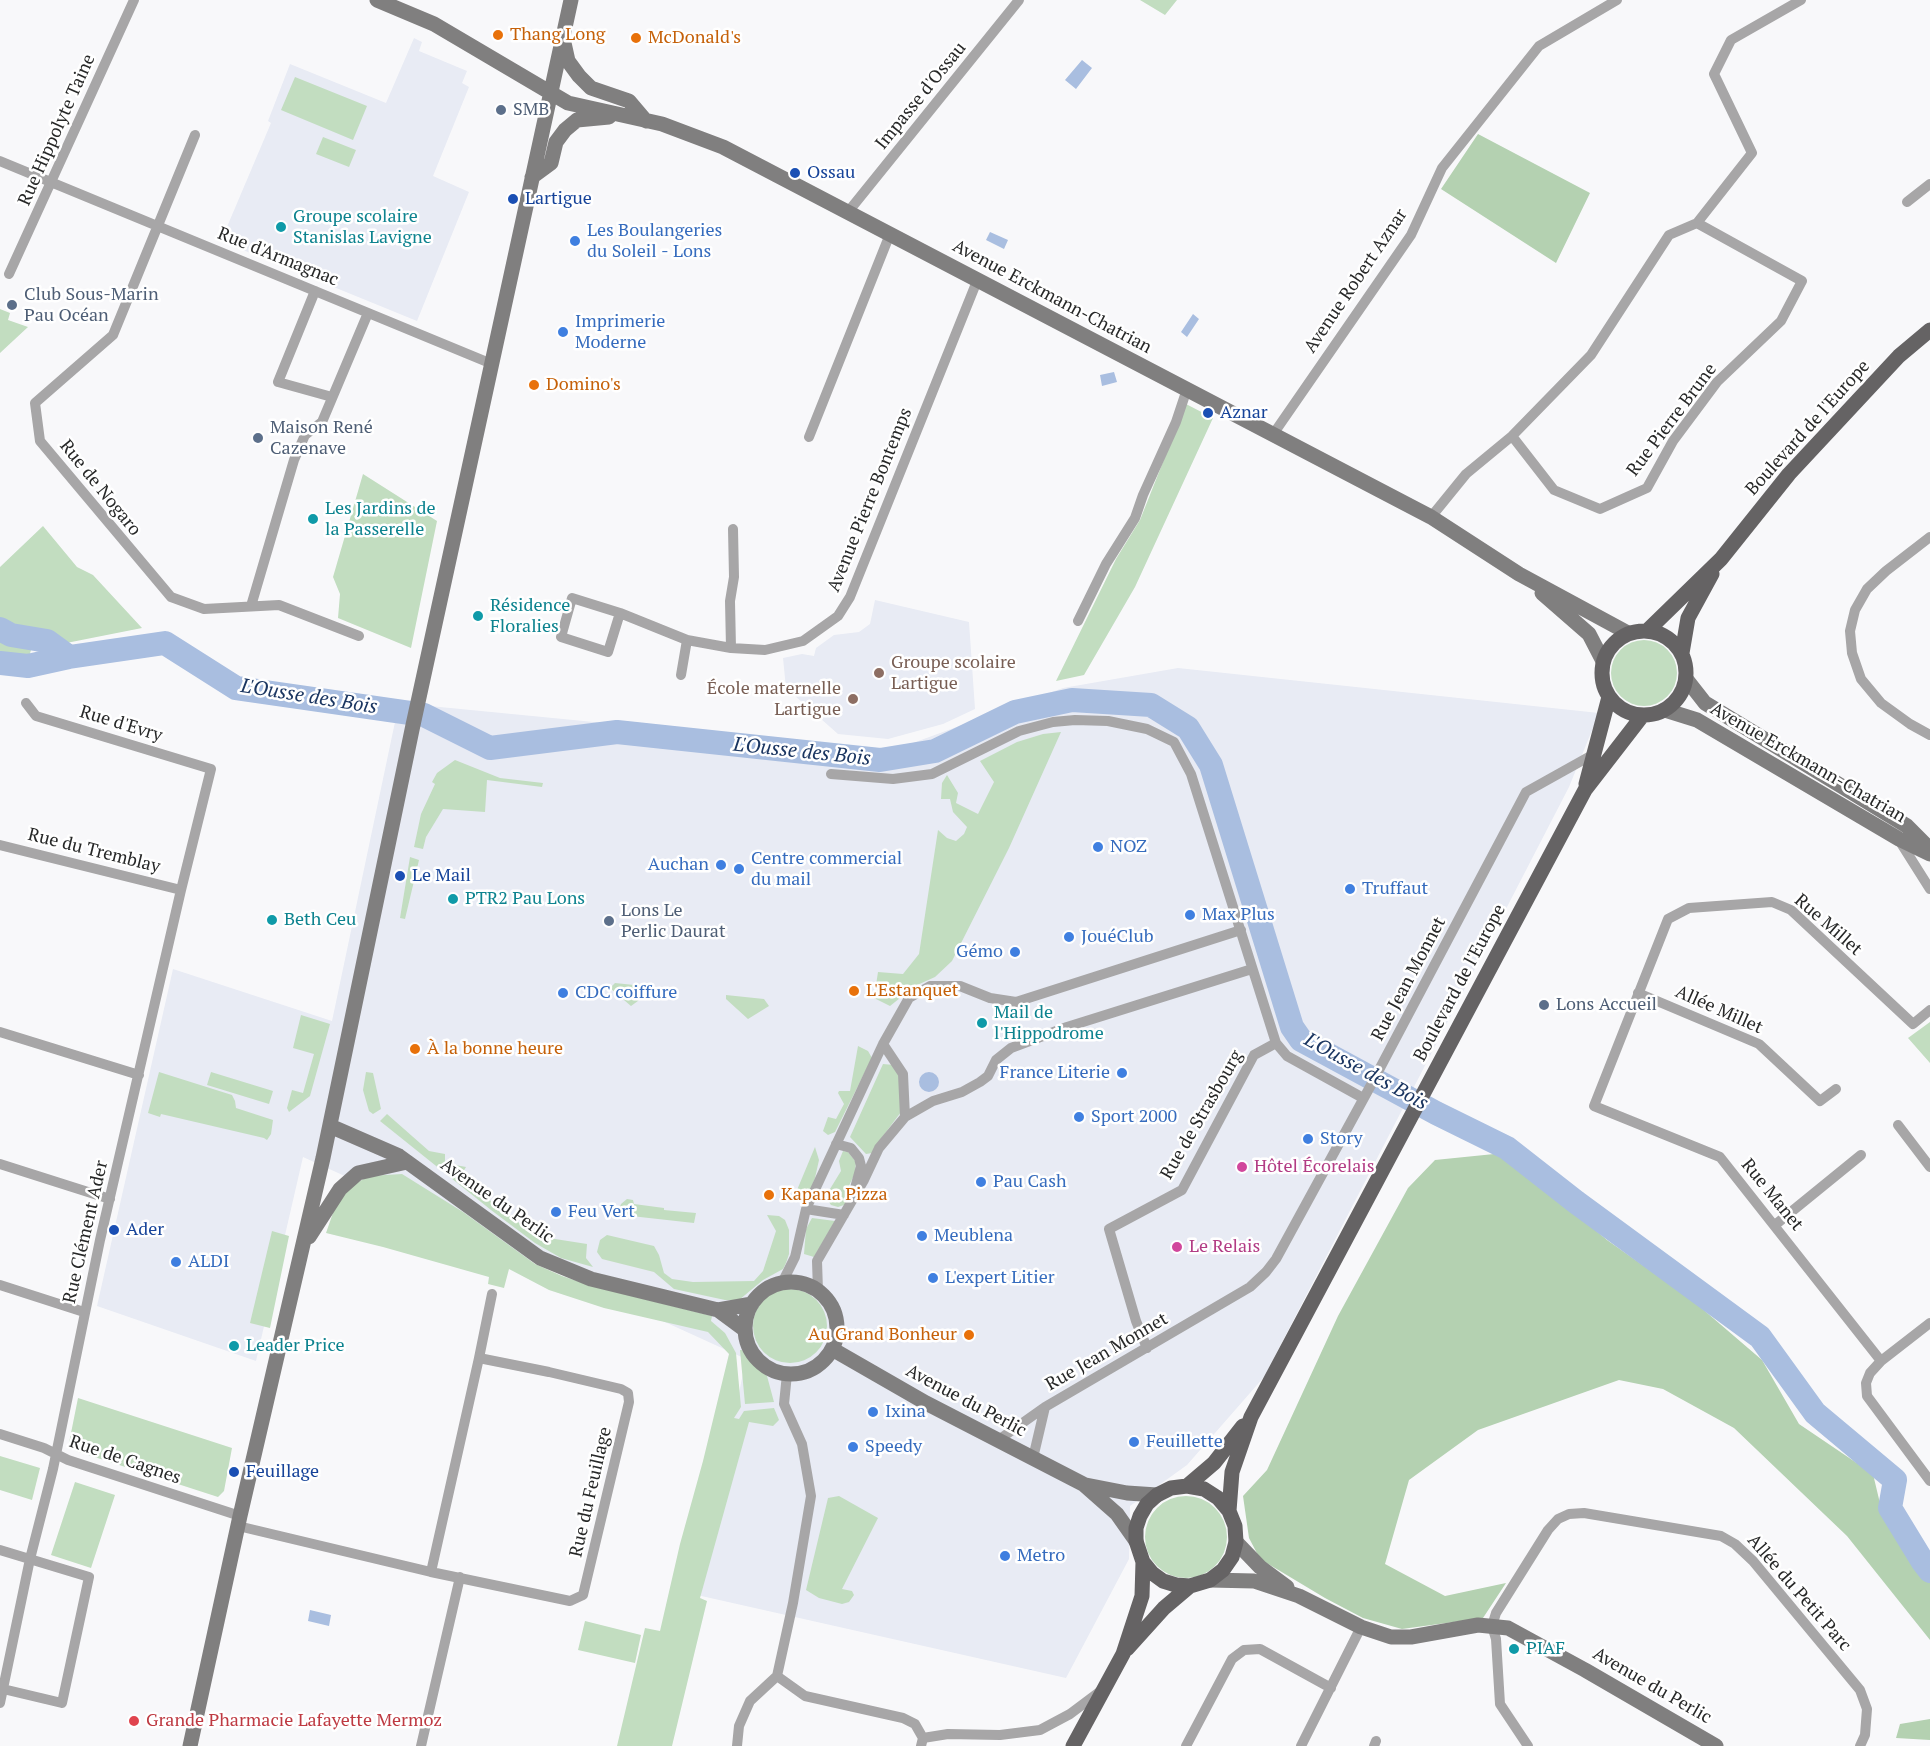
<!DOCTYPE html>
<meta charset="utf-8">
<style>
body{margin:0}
canvas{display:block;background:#f8f8fa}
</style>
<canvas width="1930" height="1746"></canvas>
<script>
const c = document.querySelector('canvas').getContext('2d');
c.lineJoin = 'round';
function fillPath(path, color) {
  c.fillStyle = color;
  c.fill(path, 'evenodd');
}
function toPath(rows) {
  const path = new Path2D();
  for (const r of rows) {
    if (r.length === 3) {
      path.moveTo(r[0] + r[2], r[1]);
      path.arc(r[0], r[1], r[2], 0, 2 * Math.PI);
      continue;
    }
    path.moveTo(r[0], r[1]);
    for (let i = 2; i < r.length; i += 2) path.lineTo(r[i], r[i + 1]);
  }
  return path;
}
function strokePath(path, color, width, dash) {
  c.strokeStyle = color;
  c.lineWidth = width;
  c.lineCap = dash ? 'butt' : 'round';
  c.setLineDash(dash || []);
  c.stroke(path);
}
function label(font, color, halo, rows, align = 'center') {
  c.font = font + ' "PT Serif",serif';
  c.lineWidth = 5;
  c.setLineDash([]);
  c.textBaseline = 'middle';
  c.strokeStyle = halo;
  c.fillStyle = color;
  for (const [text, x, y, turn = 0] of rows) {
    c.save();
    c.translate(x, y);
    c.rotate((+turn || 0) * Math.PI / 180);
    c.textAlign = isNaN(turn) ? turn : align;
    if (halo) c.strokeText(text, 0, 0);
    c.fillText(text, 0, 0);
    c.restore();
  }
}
fillPath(toPath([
 [414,38,422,42,419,51,467,71,462,83,469,87,433,176,469,192,417,321,221,241,271,123,268,121,290,64,386,103],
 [875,600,969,622,975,709,943,724,888,739,838,734,786,688,783,658,802,654,814,656,816,648,834,635,859,632,870,624],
 [1178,668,1599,713,1569,787,1264,1377,1187,1465,1130,1506,1129,1559,1066,1678,697,1595,746,1359,303,1157,256,1361,97,1306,173,969,332,1021,399,703,891,751,1063,688]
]), '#e8ebf4');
fillPath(toPath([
 [1140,0,1177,0,1165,15],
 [295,77,367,106,353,140,281,110],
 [323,137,356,150,349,167,316,154],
 [0,309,10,313,8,320,28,327,0,353],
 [1186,404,1213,418,1135,587,1084,675,1056,681,1116,559,1140,520],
 [363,474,437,521,411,648,338,618,340,594,333,577],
 [43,526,77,567,93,575,142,628,31,650,27,664,0,661,0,567],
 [1644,673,33],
 [1061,732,1009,848,952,961,935,977,915,986,890,1006,874,998,878,972,903,974,919,954,938,830,947,838,956,841,964,834,967,827,953,812,950,799,941,799,942,783,947,775,958,793,956,803,978,814,994,782,980,761,1017,742,1043,734],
 [455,760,500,778,543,783,542,787,487,780,485,812,443,809,426,837,423,849,414,847,421,814,435,784,432,782,437,773],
 [410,857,419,860,405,919,400,918],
 [615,983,653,987,653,990,631,1006,610,988],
 [726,995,764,999,769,1006,748,1019,726,999],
 [301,1015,330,1024,310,1096,289,1112,287,1108,292,1090,303,1093,314,1054,293,1048],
 [1930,1022,1930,1063,1908,1038],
 [858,1046,868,1051,872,1058,835,1132,828,1135,823,1131,828,1117,836,1119,844,1104,838,1093,839,1091,850,1091],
 [883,1064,894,1065,900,1073,901,1112,877,1144,872,1153,866,1154,850,1137],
 [159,1072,232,1095,235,1101,236,1108,273,1120,271,1134,267,1140,264,1138,161,1114,160,1117,148,1113],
 [211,1072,273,1091,269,1104,207,1085],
 [366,1072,373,1073,381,1109,373,1114,369,1111,363,1090],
 [387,1114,429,1151,445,1154,445,1163,466,1167,460,1177,536,1236,587,1244,586,1258,593,1267,561,1258,535,1243,491,1210,380,1121],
 [815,1147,819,1160,815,1178,810,1191,792,1202],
 [843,1151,848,1152,856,1162,855,1173,847,1190,847,1204,838,1207,831,1205,829,1202,830,1189,841,1171,839,1161],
 [402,1174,463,1212,535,1264,562,1276,592,1286,712,1316,711,1321,725,1333,736,1353,741,1407,734,1418,739,1419,744,1411,774,1408,779,1420,773,1426,749,1422,700,1598,707,1601,672,1746,617,1746,645,1628,660,1631,680,1544,703,1461,729,1354,708,1332,604,1308,549,1290,509,1269,504,1288,488,1284,489,1277,383,1247,326,1233,334,1210,343,1195,353,1185,369,1176],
 [627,1199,633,1200,634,1204,664,1208,664,1210,696,1213,694,1223,622,1215,619,1209,621,1204],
 [767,1215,779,1216,785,1220,789,1230,789,1254,786,1263,783,1269,763,1280,739,1300,725,1300,674,1289,654,1272,602,1259,597,1252,600,1240,607,1235,654,1246,659,1255,664,1273,672,1279,693,1282,754,1281,763,1271,776,1231],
 [812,1218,835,1221,814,1257,804,1254,806,1229],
 [272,1231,289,1236,270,1328,250,1323],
 [790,1326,37],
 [740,1350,742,1350,758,1369,767,1376,774,1402,745,1404],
 [78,1398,232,1448,224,1491,218,1497,76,1451,69,1443],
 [0,1456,40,1468,32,1500,0,1490],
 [75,1482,115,1495,91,1568,51,1555],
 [1186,1537,41],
 [839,1496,878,1518,842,1589,852,1591,854,1595,849,1602,842,1604,819,1598,806,1590,828,1498],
 [585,1621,641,1635,635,1663,578,1650]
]), '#c2ddc0');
fillPath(toPath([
 [1478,134,1590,193,1556,263,1441,189],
 [1504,1153,1607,1240,1692,1300,1762,1360,1799,1424,1873,1474,1883,1516,1930,1578,1930,1640,1847,1536,1734,1428,1663,1389,1619,1380,1478,1430,1409,1480,1385,1564,1445,1596,1506,1583,1483,1618,1402,1629,1363,1618,1325,1598,1260,1559,1249,1538,1243,1496,1267,1470,1338,1316,1408,1188,1435,1160],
 [1930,1719,1930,1740,1896,1738,1900,1724]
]), '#b4d1b1');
fillPath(toPath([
 [1082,60,1092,68,1076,89,1065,80],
 [990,232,1008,240,1004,249,986,240],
 [1193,314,1199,319,1187,337,1181,332],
 [1114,372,1117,382,1102,386,1100,375],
 [929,1082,10],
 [310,1610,331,1615,329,1626,308,1621]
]), '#a9bee0');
strokePath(toPath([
 [0,629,11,635,47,641,69,657],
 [0,663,28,666,69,657,165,643,236,688,424,715,490,748,617,732,880,760,935,751,1015,712,1072,700,1151,705,1188,728,1211,765,1292,1027,1301,1040,1436,1113,1507,1148,1576,1202,1760,1337,1815,1413,1895,1480,1890,1508,1923,1562,1930,1571]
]), '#a9bee0', 24);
strokePath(toPath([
 [195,135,113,335,35,403,40,441,171,597,204,609,279,605,359,636],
 [0,161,492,364],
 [1907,202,1930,184],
 [848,212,1019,0],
 [9,274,134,0],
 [315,291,278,382,332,397],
 [1274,433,1411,235,1442,168,1539,46,1617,0],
 [1512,436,1554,490,1600,509,1647,488,1673,441,1717,382,1781,321,1802,281,1697,223],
 [809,437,890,234],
 [1431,517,1466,474,1512,436,1591,355,1669,235,1697,223,1752,153,1714,74,1731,40,1801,0],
 [1930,537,1886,571,1867,589,1855,610,1850,631,1852,653,1861,679,1881,703,1910,724,1930,735],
 [251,606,294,460,305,435,322,422,368,313],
 [620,613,608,652,561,637,572,598,620,613,687,640,731,648,765,650,803,641,838,616,850,597,977,281],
 [1078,621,1106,564,1135,518,1143,495,1176,422,1187,389],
 [731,648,730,601,734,577,733,529],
 [681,675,687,640],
 [831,774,893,779,932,774,1019,731,1053,722,1075,720,1108,721,1147,729,1174,742,1191,774,1276,1043,1287,1056,1363,1098],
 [1899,840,1930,889],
 [0,845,181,890],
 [1638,993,1759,1044,1820,1101,1836,1089],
 [0,1032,139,1075],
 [883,1044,903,1074,905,1117],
 [1898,1125,1930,1167],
 [836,1144,851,1148,859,1158,861,1166,855,1188],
 [0,1164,110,1199],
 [806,1209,844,1215],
 [1775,1225,1861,1155],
 [782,1283,795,1257,806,1209,883,1044,909,998,930,986,960,986,990,998,1016,1002,1241,930],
 [0,1285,84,1312],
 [818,1291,817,1261,864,1180,879,1148,905,1117,933,1101,962,1092,980,1082,988,1076,996,1060,1011,1048,1067,1027,1252,969],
 [1930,1323,1881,1361,1870,1373,1866,1383,1867,1396,1930,1481],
 [1147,1348,1136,1321,1109,1229,1182,1190,1254,1055,1276,1043],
 [479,1358,492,1294],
 [1881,1361,1720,1157,1594,1106,1668,919,1689,908,1772,902,1791,910,1913,1024,1930,1010],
 [0,1434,44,1448,68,1460,240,1516],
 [997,1441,1045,1407,1250,1287,1266,1272,1276,1259,1371,1085,1526,792,1594,754],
 [1033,1458,1045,1407],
 [238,1526,431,1572,570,1601,583,1595,629,1402,628,1393,621,1389,549,1372,479,1358,431,1572],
 [0,1550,89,1577,62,1703,3,1689],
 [777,1676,793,1603,811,1496,802,1444,784,1404,787,1374],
 [777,1676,805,1696,903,1718,915,1724,923,1738,921,1746],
 [0,1703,30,1559,53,1469,100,1240,181,890,211,769,36,716,26,703],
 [923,1738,948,1734,1000,1735,1040,1730,1070,1714,1102,1690],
 [421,1746,460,1577],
 [737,1746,739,1726,750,1701,777,1676],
 [1186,1746,1232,1659,1244,1650,1260,1649,1331,1688],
 [1301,1746,1361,1627],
 [1374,1746,1376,1741],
 [1528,1746,1500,1704,1496,1639,1492,1626,1496,1613,1548,1530,1558,1519,1569,1514,1584,1513,1721,1536,1735,1544,1753,1561,1860,1690,1867,1709,1865,1735,1860,1746]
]), '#a7a6a7', 10);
strokePath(toPath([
 [377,0,434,24,568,103,662,124,723,147,1431,517,1519,574,1628,633],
 [564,43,568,61,579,76,591,88,629,101,646,121],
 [532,177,551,163,556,142,565,130,577,120,609,117],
 [1542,593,1589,634,1603,661],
 [1687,680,1705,703,1907,826,1930,849],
 [1665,710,1697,720,1899,839,1930,854],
 [330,1126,399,1156,540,1258,591,1279,718,1310,745,1330],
 [309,1237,340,1189,358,1173,407,1162],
 [791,1328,46],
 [718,1310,752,1304],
 [832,1349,926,1403,1083,1484,1117,1514,1136,1541],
 [1086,1485,1127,1493,1157,1495],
 [1236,1542,1260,1567,1287,1587],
 [1210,1580,1254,1581,1299,1596,1361,1627,1391,1637,1411,1637,1478,1625,1508,1628,1585,1670,1716,1746],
 [190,1746,240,1516,323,1158,413,725,571,0]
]), '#807f7f', 15);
strokePath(toPath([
 [1648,630,1721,559,1789,474,1899,356,1930,330],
 [1644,673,42],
 [1682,653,1688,618,1712,574],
 [1586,784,1609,697],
 [1187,1486,1214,1463,1243,1426],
 [1229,1511,1218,1498,1204,1489,1187,1486,1171,1488,1157,1495,1147,1504,1140,1516,1136,1528,1136,1541,1143,1562,1152,1573,1163,1581,1176,1585,1190,1586,1210,1580,1223,1570,1232,1557,1236,1542,1235,1526,1229,1511,1232,1472,1251,1417,1585,790,1643,715],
 [1127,1649,1164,1608,1190,1586],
 [1073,1746,1123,1654,1142,1596,1143,1562]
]), '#656364', 15);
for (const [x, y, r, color] of [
 [498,35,6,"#e8710a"],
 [636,38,6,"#e8710a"],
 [501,110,6,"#5c6f8a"],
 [795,173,6,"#1a4fb4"],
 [513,199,6,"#1a4fb4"],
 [281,227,6,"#0f9aa8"],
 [575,241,6,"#3f7fe0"],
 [12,305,6,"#5c6f8a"],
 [563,332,6,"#3f7fe0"],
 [534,385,6,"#e8710a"],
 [1208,413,6,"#1a4fb4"],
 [258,438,6,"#5c6f8a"],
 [313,519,6,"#0f9aa8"],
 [478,616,6,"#0f9aa8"],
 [879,673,6,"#8d6e63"],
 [853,699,6,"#8d6e63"],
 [1098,847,6,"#3f7fe0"],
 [721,865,6,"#3f7fe0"],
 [739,869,6,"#3f7fe0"],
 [400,876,6,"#1a4fb4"],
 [1350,889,6,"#3f7fe0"],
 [453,899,6,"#0f9aa8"],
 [1190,915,6,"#3f7fe0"],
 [272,920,6,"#0f9aa8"],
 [609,921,6,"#5c6f8a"],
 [1069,937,6,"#3f7fe0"],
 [1015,952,6,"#3f7fe0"],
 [854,991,6,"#e8710a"],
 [563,993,6,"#3f7fe0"],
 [1544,1005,6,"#5c6f8a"],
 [982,1023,6,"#0f9aa8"],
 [415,1049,6,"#e8710a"],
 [1122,1073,6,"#3f7fe0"],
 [1079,1117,6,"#3f7fe0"],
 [1308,1139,6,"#3f7fe0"],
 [1242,1167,6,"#d1479c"],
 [981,1182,6,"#3f7fe0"],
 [769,1195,6,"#e8710a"],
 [556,1212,6,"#3f7fe0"],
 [114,1230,6,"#1a4fb4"],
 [922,1236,6,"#3f7fe0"],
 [1177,1247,6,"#d1479c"],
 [176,1262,6,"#3f7fe0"],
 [933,1278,6,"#3f7fe0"],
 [969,1335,6,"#e8710a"],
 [234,1346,6,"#0f9aa8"],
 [873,1412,6,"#3f7fe0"],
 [1134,1442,6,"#3f7fe0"],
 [853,1447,6,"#3f7fe0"],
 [234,1472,6,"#1a4fb4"],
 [1005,1556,6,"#3f7fe0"],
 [1514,1649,6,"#0f9aa8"],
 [134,1721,6,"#e0444e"]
]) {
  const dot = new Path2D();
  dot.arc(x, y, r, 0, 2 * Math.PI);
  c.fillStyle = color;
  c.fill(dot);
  strokePath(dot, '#fff', 2);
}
label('18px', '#c56008', '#fff', [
 ["Thang Long",510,35],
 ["McDonald's",648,38],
 ["Domino's",546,385],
 ["L'Estanquet",866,991],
 ["À la bonne heure",427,1049],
 ["Kapana Pizza",781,1195],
 ["Au Grand Bonheur",957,1335,"right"]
], 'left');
label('18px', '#272828', '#fff', [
 ["Impasse d'Ossau",921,96,-51],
 ["Rue Hippolyte Taine",57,130,-66],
 ["Rue d'Armagnac",278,257,22],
 ["Avenue Robert Aznar",1356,281,-56],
 ["Avenue Erckmann-Chatrian",1052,297,28],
 ["Rue Pierre Brune",1672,420,-53],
 ["Boulevard de l'Europe",1808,428,-48],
 ["Rue de Nogaro",100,488,51],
 ["Avenue Pierre Bontemps",870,500,-68],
 ["Rue d'Evry",121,724,17],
 ["Avenue Erckmann-Chatrian",1808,763,30],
 ["Rue du Tremblay",94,851,14],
 ["Rue Millet",1828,925,41],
 ["Rue Jean Monnet",1409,979,-62],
 ["Boulevard de l'Europe",1460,983,-62],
 ["Allée Millet",1719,1010,24],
 ["Rue de Strasbourg",1202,1115,-60],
 ["Rue Manet",1772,1195,51],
 ["Avenue du Perlic",497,1201,35],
 ["Rue Clément Ader",86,1232,-77],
 ["Rue Jean Monnet",1107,1352,-30],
 ["Avenue du Perlic",966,1401,28],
 ["Rue de Cagnes",125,1460,19],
 ["Rue du Feuillage",591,1492,-77],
 ["Allée du Petit Parc",1799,1593,49],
 ["Avenue du Perlic",1652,1686,30]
]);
label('18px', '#4e5e75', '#fff', [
 ["SMB",513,110],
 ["Club Sous-Marin",24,295],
 ["Pau Océan",24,316],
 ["Maison René",270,428],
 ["Cazenave",270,449],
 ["Lons Le",621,911],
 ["Perlic Daurat",621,932],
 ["Lons Accueil",1556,1005]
], 'left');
label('18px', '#164399', '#fff', [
 ["Ossau",807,173],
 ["Lartigue",525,199],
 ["Aznar",1220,413],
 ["Le Mail",412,876],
 ["Ader",126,1230],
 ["Feuillage",246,1472]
], 'left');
label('18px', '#0d838f', '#fff', [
 ["Groupe scolaire",293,217],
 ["Stanislas Lavigne",293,238],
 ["Les Jardins de",325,509],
 ["la Passerelle",325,530],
 ["Résidence",490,606],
 ["Floralies",490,627],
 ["PTR2 Pau Lons",465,899],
 ["Beth Ceu",284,920],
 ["Mail de",994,1013],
 ["l'Hippodrome",994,1034],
 ["Leader Price",246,1346],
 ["PIAF",1526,1649]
], 'left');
label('18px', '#366cbe', '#fff', [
 ["Les Boulangeries",587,231],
 ["du Soleil - Lons",587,252],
 ["Imprimerie",575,322],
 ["Moderne",575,343],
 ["NOZ",1110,847],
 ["Centre commercial",751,859],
 ["du mail",751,880],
 ["Auchan",709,865,"right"],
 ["Truffaut",1362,889],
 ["Max Plus",1202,915],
 ["JouéClub",1081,937],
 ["Gémo",1003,952,"right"],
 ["CDC coiffure",575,993],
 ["France Literie",1110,1073,"right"],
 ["Sport 2000",1091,1117],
 ["Story",1320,1139],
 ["Pau Cash",993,1182],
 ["Feu Vert",568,1212],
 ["Meublena",934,1236],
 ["ALDI",188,1262],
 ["L'expert Litier",945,1278],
 ["Ixina",885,1412],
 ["Feuillette",1146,1442],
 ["Speedy",865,1447],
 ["Metro",1017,1556]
], 'left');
label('18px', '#785e54', '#fff', [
 ["Groupe scolaire",891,663],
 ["Lartigue",891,684],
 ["École maternelle",841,689,"right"],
 ["Lartigue",841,710,"right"]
], 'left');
label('18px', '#b23c85', '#fff', [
 ["Hôtel Écorelais",1254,1167],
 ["Le Relais",1189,1247]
], 'left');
label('18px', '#be3a42', '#fff', [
 ["Grande Pharmacie Lafayette Mermoz",146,1721]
], 'left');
label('italic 20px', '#1b3661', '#fff', [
 ["L'Ousse des Bois",309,697,9],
 ["L'Ousse des Bois",802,752,6],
 ["L'Ousse des Bois",1366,1072,29]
]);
</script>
